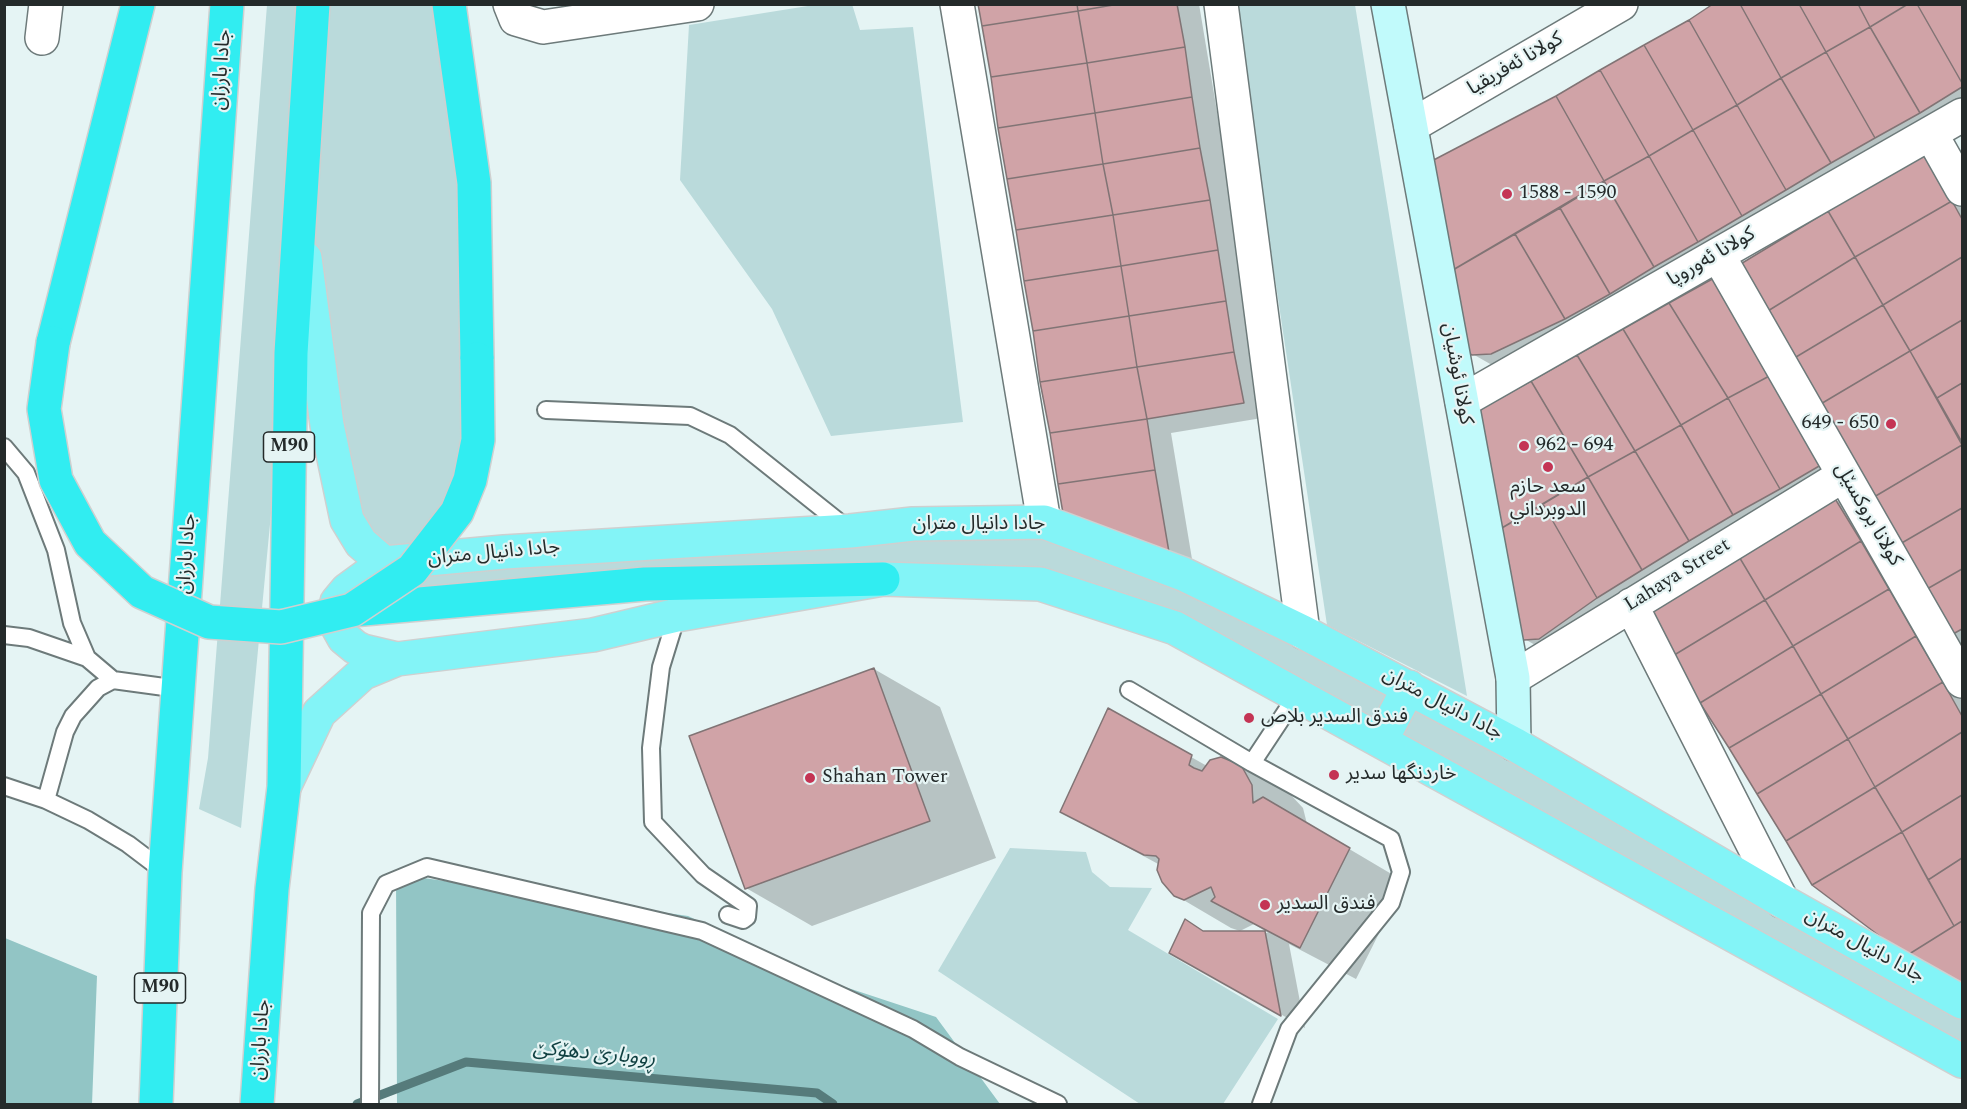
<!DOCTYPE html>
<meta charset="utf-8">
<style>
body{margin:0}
#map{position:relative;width:1967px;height:1109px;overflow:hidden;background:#e5f4f4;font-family:Spectral,serif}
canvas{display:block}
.frame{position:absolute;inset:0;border:6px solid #242a2a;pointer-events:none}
</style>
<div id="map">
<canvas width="1967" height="1109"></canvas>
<div class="frame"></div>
</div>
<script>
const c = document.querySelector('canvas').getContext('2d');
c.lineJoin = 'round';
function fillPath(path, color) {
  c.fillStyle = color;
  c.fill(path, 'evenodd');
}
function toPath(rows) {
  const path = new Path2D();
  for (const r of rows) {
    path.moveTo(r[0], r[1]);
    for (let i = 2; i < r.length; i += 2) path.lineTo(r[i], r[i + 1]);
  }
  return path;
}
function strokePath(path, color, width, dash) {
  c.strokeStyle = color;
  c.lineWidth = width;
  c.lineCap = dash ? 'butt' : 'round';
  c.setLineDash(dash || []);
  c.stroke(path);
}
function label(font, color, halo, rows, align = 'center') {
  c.font = font + ' Spectral,"Noto Sans Arabic",serif';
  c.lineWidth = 4.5;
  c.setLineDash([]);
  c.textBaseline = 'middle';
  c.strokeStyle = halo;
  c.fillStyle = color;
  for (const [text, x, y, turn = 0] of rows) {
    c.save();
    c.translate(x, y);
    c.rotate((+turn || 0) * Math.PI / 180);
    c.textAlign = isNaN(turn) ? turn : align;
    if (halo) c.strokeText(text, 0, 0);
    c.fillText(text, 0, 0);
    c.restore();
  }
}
fillPath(toPath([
 [852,4,860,30,913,27,963,422,831,436,772,309,680,180,689,25,814,5],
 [267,5,305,5,279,430,241,828,199,809,208,758],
 [313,5,449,5,478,440,457,512,384,563,361,543,299,219],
 [1234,5,1355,5,1467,696,1327,625],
 [1044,528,1168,575,1962,1007,1962,1056,1075,590,420,600,410,578,421,566],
 [1010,848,1086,852,1092,872,1110,887,1152,888,1128,930,1278,1019,1223,1104,1140,1104,938,971]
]), '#badadb');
fillPath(toPath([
 [396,874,688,916,827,981,936,1017,1000,1104,397,1104],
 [5,938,97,976,92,1104,5,1104]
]), '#92c5c5');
fillPath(toPath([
 [980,4,1199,4,1268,417,1171,433,1194,571,1066,524],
 [1716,4,1962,4,1962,116,1499,369,1462,348,1428,165,1556,97],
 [1962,193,1962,648,1876,496,1736,268],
 [1716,278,1850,477,1542,649,1516,634,1474,415],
 [1834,499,1859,513,1962,691,1962,989],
 [874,669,940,707,996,858,812,926,746,888],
 [1108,710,1207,766,1221,758,1233,762,1290,794,1303,808,1307,824,1405,882,1356,979,1289,944,1305,1028,1171,952,1206,933,1268,933,1254,924,1240,931,1231,928,1175,895,1160,865,1062,812]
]), '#0003');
strokePath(toPath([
 [357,1104,466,1062,817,1093,833,1104]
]), '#567b7b', 9);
const building = toPath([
 [978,4,1077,4,1078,11,982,26,978,4],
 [1077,4,1119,4,1078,11,1077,4],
 [1119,4,1177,4,1185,47,1087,63,1078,11,1119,4],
 [1713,4,1740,4,1781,78,1737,105,1689,20,1713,4],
 [1740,4,1799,4,1826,52,1781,78,1740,4],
 [1799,4,1858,4,1870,27,1826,52,1799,4],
 [1858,4,1908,4,1870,27,1858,4],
 [1908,4,1917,4,1962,83,1962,87,1920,113,1870,27,1908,4],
 [1917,4,1962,4,1962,83,1917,4],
 [1078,11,1087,63,991,77,982,26,1078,11],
 [1689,20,1737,105,1693,130,1644,45,1689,20],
 [1870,27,1920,113,1875,138,1826,52,1870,27],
 [1644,45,1693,130,1649,156,1600,70,1644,45],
 [1185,47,1192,97,1095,113,1087,63,1185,47],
 [1826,52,1875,138,1831,163,1781,78,1826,52],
 [1087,63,1095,113,998,128,991,77,1087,63],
 [1600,70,1649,156,1604,181,1556,96,1600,70],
 [1781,78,1831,163,1786,190,1737,105,1781,78],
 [1556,96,1604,181,1446,274,1426,164,1556,96],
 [1192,97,1200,148,1103,164,1095,113,1192,97],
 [1737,105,1786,190,1742,216,1693,130,1737,105],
 [1095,113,1103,164,1007,179,998,128,1095,113],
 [1693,130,1742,216,1698,242,1649,156,1693,130],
 [1200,148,1210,200,1113,215,1103,164,1200,148],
 [1924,152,1952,201,1855,257,1828,211,1924,152],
 [1649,156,1698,242,1654,267,1604,181,1649,156],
 [1103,164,1113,215,1016,230,1007,179,1103,164],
 [1604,181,1654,267,1610,294,1560,208,1604,181],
 [1210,200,1218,250,1121,266,1113,215,1210,200],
 [1952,201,1962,219,1962,257,1883,305,1855,257,1952,201],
 [1560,208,1610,294,1565,319,1515,234,1560,208],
 [1828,211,1855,257,1763,314,1734,268,1828,211],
 [1113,215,1121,266,1024,281,1016,230,1113,215],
 [1515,234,1565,319,1491,354,1472,355,1461,349,1446,274,1515,234],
 [1218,250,1226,301,1129,316,1121,266,1218,250],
 [1855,257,1883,305,1791,360,1763,314,1855,257],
 [1962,257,1962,320,1910,351,1883,305,1962,257],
 [1121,266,1129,316,1033,331,1024,281,1121,266],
 [1716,277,1775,373,1728,398,1669,303,1716,277],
 [1226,301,1234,352,1137,367,1129,316,1226,301],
 [1669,303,1728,398,1681,425,1623,329,1669,303],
 [1883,305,1910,351,1819,405,1791,360,1883,305],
 [1129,316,1137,367,1040,382,1033,331,1129,316],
 [1962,320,1962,383,1937,398,1910,351,1962,320],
 [1623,329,1681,425,1635,451,1577,355,1623,329],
 [1910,351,1962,445,1874,497,1819,405,1910,351],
 [1234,352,1244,403,1147,419,1137,367,1234,352],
 [1577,355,1635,451,1588,477,1531,381,1577,355],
 [1137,367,1147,419,1050,433,1040,382,1137,367],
 [1775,373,1826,462,1780,489,1728,398,1775,373],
 [1531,381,1588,477,1495,532,1472,414,1531,381],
 [1962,383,1962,442,1937,398,1962,383],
 [1728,398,1780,489,1733,515,1681,425,1728,398],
 [1147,419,1155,470,1058,484,1050,433,1147,419],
 [1681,425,1733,515,1689,541,1635,451,1681,425],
 [1962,445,1962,508,1900,544,1874,497,1962,445],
 [1635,451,1689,541,1642,570,1588,477,1635,451],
 [1155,470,1170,558,1065,525,1058,484,1155,470],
 [1588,477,1642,570,1597,598,1543,504,1588,477],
 [1834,497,1861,541,1765,600,1738,555,1834,497],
 [1543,504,1597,598,1539,639,1524,640,1515,635,1495,532,1543,504],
 [1962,508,1962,569,1927,589,1900,544,1962,508],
 [1861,541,1889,589,1793,646,1765,600,1861,541],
 [1738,555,1765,600,1671,657,1644,612,1738,555],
 [1962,569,1962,629,1953,634,1927,589,1962,569],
 [1889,589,1916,636,1821,694,1793,646,1889,589],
 [1765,600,1793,646,1700,703,1671,657,1765,600],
 [1916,636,1943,682,1848,739,1821,694,1916,636],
 [1793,646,1821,694,1729,748,1700,703,1793,646],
 [874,668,930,821,745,889,689,736,874,668],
 [1943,682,1962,716,1962,732,1875,787,1848,739,1943,682],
 [1821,694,1848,739,1757,794,1729,748,1821,694],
 [1108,708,1192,755,1189,765,1194,768,1202,771,1210,760,1221,757,1241,765,1252,785,1253,803,1263,797,1350,848,1300,948,1211,901,1215,897,1211,887,1184,900,1174,896,1162,882,1157,870,1159,859,1156,856,1144,855,1060,812,1108,708],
 [1962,732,1962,795,1902,832,1875,787,1962,732],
 [1848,739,1875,787,1786,841,1757,794,1848,739],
 [1875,787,1902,832,1812,885,1786,841,1875,787],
 [1962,795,1962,858,1928,880,1902,832,1962,795],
 [1902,832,1954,926,1906,956,1812,885,1902,832],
 [1962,858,1962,921,1954,926,1928,880,1962,858],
 [1185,919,1203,931,1265,931,1281,1016,1169,953,1185,919],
 [1962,921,1962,991,1906,956,1962,921]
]);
fillPath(building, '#d0a3a7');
strokePath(building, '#817475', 1.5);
const lane = toPath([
 [546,410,690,416,730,435,849,530],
 [4,447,26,473,56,550,72,623,87,658,113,680,179,689],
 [677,615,661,667,651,748,653,822,703,875,748,906,747,917,743,920,728,915],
 [4,635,29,638,87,658],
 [1129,690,1252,763,1391,839,1401,872,1391,903,1289,1029,1261,1104],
 [1252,763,1297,695],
 [4,786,46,800,88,820,128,844,165,872],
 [46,800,65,732,73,716,98,688,113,680],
 [370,1104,371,913,386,884,427,867,702,931,913,1029,960,1057,1058,1104]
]);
const street = toPath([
 [510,4,516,19,543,27,697,4],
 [957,4,1044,522],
 [1221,4,1303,632],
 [42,38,46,4],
 [1411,126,1621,4],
 [1931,134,1962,189],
 [1718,255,1962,681],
 [1462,401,1962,115],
 [1631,605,1782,901],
 [1513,678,1844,475]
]);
const secondary = toPath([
 [1388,4,1513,678,1514,744]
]);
const primary = toPath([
 [305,258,327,425,347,520,361,543,384,563,504,552,850,531,913,524,1044,522,1183,574,1303,632,1514,744,1782,901,1962,1002],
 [384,563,347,590,337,602,334,620,344,638,355,647,363,651,397,659],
 [1381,741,1409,687],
 [284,787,319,713,363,673,397,659,593,635,677,615,883,579,1040,584,1175,628,1962,1061]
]);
const highway = toPath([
 [449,4,474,183,477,359],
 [53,343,138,4],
 [352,610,645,584,883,579],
 [156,1104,165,872,227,4],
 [257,1104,272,889,284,787,291,353,313,4]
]);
strokePath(lane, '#6d7a7a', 20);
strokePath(street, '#6d7a7a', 36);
strokePath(secondary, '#6d7a7a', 36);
strokePath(primary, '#cfd0d0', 36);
strokePath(highway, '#cfd0d0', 36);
strokePath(lane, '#fff', 16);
strokePath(street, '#fff', 33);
strokePath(secondary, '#c1fafb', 33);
strokePath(primary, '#83f4f7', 33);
strokePath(highway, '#31edf1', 33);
const highwayBridge = toPath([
 [53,343,44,409,56,480,90,543,142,592,209,622,281,627,352,610,412,570,457,512,470,480,478,440,477,359]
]);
strokePath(highwayBridge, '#cfd0d0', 36, []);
strokePath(highwayBridge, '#31edf1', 33);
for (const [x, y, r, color] of [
 [1507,194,6,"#c43454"],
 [1891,424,6,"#c43454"],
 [1524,446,6,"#c43454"],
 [1548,467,6,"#c43454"],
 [1249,718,6,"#c43454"],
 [1334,775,6,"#c43454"],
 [810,778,6,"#c43454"],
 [1265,905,6,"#c43454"]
]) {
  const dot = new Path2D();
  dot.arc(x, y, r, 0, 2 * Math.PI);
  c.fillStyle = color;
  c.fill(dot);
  strokePath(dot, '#e5f4f4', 2);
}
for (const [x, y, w] of [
 [289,447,51],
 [160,988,51]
]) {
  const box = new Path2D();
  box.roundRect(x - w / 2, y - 15, w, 30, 4.5);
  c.fillStyle = '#e5f4f4';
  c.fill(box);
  strokePath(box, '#242a2a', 1.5);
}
label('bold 18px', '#242a2a', null, [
 ["M90",289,447],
 ["M90",160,988]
]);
label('20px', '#242a2a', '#e5f4f4', [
 ["كولانا ئه‌فریقیا",1516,65,-30],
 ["جادا بارزان",223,70,-86],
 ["كولانا ئه‌وروپا",1712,258,-30],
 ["كولانا ئوشيان",1456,374,80],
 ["كولانا بروکسێل",1867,515,60],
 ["جادا دانيال متران",979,525],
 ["جادا بارزان",188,554,-86],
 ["جادا دانيال متران",494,554,-5],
 ["Lahaya Street",1678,576,-32],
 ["جادا دانيال متران",1442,705,28],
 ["جادا دانيال متران",1864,947,29],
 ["جادا بارزان",262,1040,-86]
]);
label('20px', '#242a2a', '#e5f4f4', [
 ["1588 - 1590",1519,194],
 ["649 - 650",1879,424,"right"],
 ["962 - 694",1536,446],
 ["سعد حازم",1548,488,"center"],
 ["الدوبرداني",1548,511,"center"],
 ["فندق السدير بلاص",1261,718],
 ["خاردنگها سدير",1346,775],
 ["Shahan Tower",822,778],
 ["فندق السدير",1277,905]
], 'left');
label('italic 21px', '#0e3f40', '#e5f4f4', [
 ["ڕووبارێ دهۆكێ",594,1055,5]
]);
</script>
